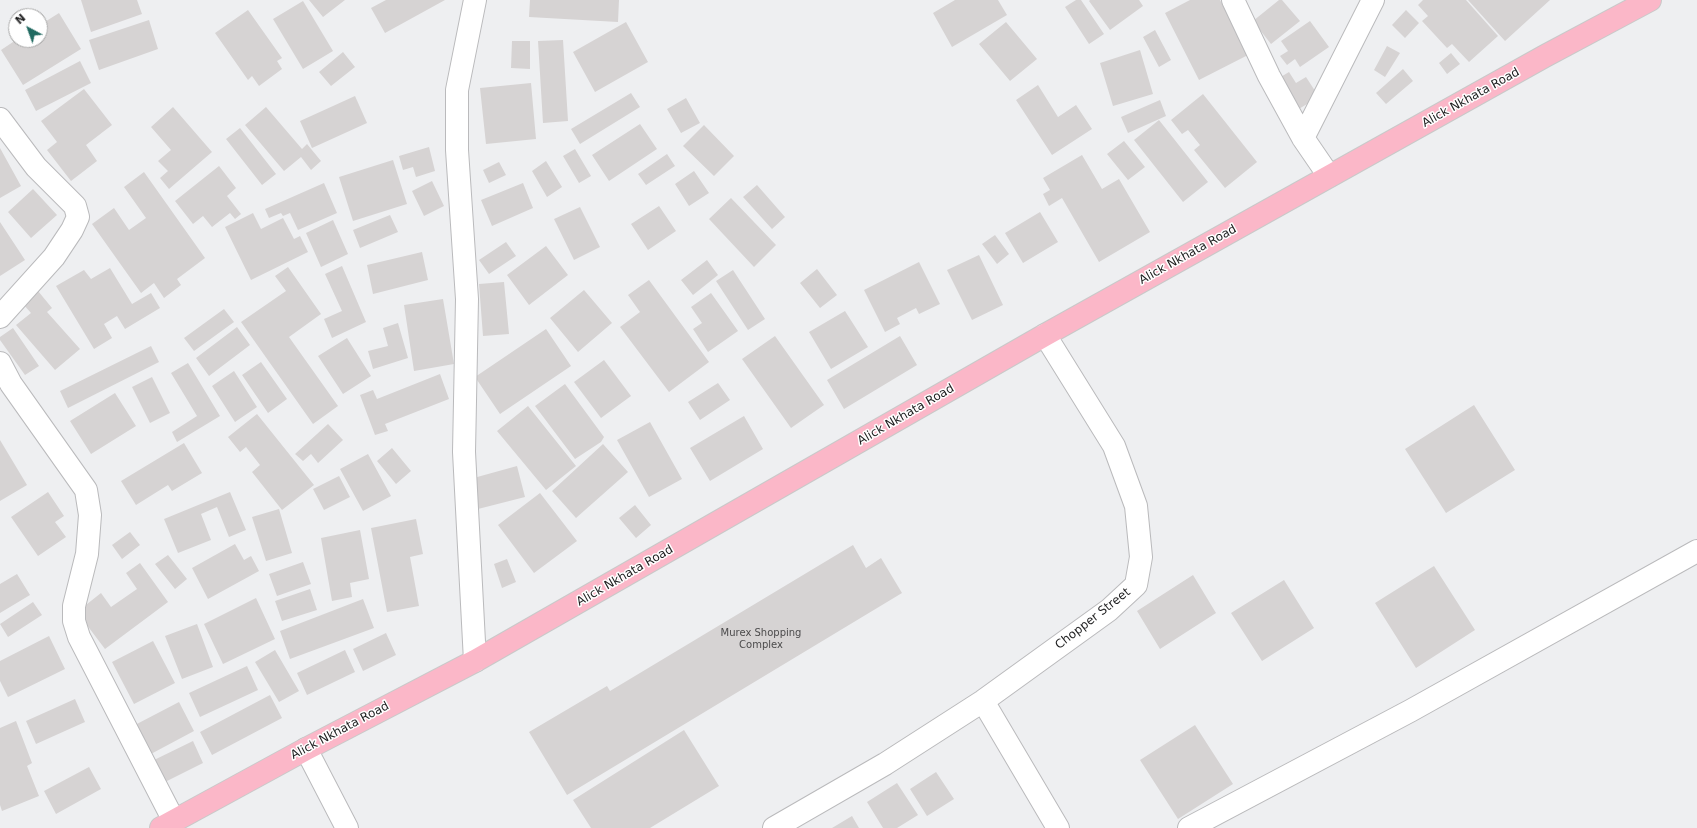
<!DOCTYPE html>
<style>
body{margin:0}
#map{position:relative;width:1697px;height:828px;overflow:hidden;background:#eeeff1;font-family:"DejaVu Sans",sans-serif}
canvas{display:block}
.north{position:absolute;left:8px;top:8px;width:40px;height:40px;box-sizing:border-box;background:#fff;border:1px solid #a5a5a5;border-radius:50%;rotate:319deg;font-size:11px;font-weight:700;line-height:16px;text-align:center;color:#1e1e1f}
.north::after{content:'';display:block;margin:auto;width:14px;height:18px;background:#216a61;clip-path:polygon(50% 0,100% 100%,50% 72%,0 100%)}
</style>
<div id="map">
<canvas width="1697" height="828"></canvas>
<div class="north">N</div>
</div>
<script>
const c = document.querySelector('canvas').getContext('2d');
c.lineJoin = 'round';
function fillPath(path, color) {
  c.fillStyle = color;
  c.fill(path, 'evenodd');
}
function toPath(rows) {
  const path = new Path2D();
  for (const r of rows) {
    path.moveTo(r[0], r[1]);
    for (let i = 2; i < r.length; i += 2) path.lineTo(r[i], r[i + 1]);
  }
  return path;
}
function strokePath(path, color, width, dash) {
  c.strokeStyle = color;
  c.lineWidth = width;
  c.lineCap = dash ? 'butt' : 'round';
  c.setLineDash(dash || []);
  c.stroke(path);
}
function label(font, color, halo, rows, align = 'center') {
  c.font = font + ' "DejaVu Sans",sans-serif';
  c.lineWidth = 3;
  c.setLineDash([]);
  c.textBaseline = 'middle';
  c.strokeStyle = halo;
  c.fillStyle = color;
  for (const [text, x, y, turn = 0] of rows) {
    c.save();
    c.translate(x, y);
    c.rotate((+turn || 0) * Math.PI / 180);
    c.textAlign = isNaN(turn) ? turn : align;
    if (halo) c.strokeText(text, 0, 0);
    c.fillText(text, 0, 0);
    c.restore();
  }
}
fillPath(toPath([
 [81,0,137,0,142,14,91,32],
 [309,0,345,0,323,17],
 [386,0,445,0,385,33,371,8],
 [530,0,619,0,618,22,529,17],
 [955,0,998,0,1007,15,952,47,933,13],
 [1076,0,1081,0,1104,34,1089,44,1065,7],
 [1090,0,1139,0,1143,6,1110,30,1089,1],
 [1190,0,1220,0,1248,55,1199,80,1165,13],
 [1279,0,1282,0,1300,21,1271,44,1253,21],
 [1423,0,1466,0,1498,36,1469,62,1452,44,1447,48,1422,21,1428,16,1418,5],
 [1468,0,1550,0,1505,41],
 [303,1,333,51,303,69,273,19],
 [248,10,282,58,277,61,282,69,259,86,252,76,248,80,215,33],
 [1406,10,1419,23,1405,38,1392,25],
 [59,13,81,49,23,85,1,50,16,40,40,40,40,25],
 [149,20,158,49,99,70,89,40],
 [1310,21,1329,47,1300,67,1295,59,1287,65,1280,56,1288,51,1281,41],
 [626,22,648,62,595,92,573,52],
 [1006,22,1037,59,1010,81,979,44],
 [1155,30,1171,60,1159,67,1143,37],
 [563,40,568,121,543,123,538,41],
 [512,41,530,41,530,69,511,68],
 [1387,46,1400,53,1385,77,1374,70],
 [1140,50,1153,94,1113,106,1100,63],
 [343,52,355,67,331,86,319,72],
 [1451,53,1460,64,1447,74,1439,63],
 [80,61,91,83,36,111,25,90],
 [1403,69,1413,81,1386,104,1376,93],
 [1289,72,1296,83,1306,77,1319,97,1297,110,1279,78],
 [531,83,536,139,486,144,480,88],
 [1038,85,1058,117,1076,105,1092,129,1052,155,1016,100],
 [84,89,112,125,86,145,97,161,71,181,47,150,57,142,41,121],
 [631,93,640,107,580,144,571,129],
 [1203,94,1257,162,1225,188,1194,150,1200,145,1188,130,1182,134,1171,120],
 [355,96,367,123,312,148,300,121],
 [686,98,700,123,681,133,667,109],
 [1160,100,1166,116,1128,133,1121,117],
 [173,107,212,152,169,189,160,178,168,171,158,161,171,150,151,127],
 [266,107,302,149,307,144,321,161,311,170,301,157,284,171,245,125],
 [1159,120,1208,182,1183,202,1134,140],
 [640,124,657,149,609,181,592,155],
 [704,125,734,156,714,176,683,146],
 [240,128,276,174,262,185,226,139],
 [1124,141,1145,167,1128,180,1107,154],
 [429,147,435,171,416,177,413,167,403,170,399,156],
 [0,148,21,186,0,198],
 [575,149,591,176,579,183,563,156],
 [667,154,675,166,646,185,638,174],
 [1082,155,1102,189,1119,179,1150,232,1099,262,1062,198,1049,206,1043,194,1050,190,1043,178],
 [393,160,407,204,353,221,339,177],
 [546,161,562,187,547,197,532,171],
 [499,162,506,175,489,183,483,170],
 [219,166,236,188,227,196,241,214,235,219,230,213,212,227,203,216,193,224,175,201],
 [694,171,709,193,689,206,675,184],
 [144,172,205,258,177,279,181,285,164,298,154,283,141,293,92,224,114,208,129,230,146,218,124,187],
 [432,181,444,206,424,216,412,191],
 [324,183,337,213,298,230,290,213,283,216,281,213,269,218,265,209],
 [523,183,533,208,492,226,481,200],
 [757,185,785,217,772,229,743,197],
 [33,189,57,215,31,238,8,212],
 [731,198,776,245,754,267,709,219],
 [659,206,676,231,648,250,631,224],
 [580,207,600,247,574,260,554,219],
 [1040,212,1058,242,1023,263,1005,233],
 [253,213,261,229,283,218,294,239,300,236,308,252,251,280,225,227],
 [390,215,398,232,360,248,353,230],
 [333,220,348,254,321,267,306,233],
 [0,222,25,260,0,276],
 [995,235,1009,254,997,264,982,244],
 [506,242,516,256,489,274,479,260],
 [546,246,568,275,529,305,507,275],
 [422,252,428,280,373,294,367,265],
 [979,255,1003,305,972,320,947,270],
 [707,260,718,275,693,295,681,280],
 [919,262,940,304,919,314,916,308,897,318,900,324,885,332,864,290],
 [342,266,366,322,332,338,324,319,342,311,325,274],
 [288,267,321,314,289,337,338,406,313,424,241,322,286,291,275,276],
 [110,268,132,304,151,293,160,308,125,329,117,316,104,324,112,338,94,349,56,286,84,270,91,279],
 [817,269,837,295,820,308,800,283],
 [733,270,765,319,748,330,716,281],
 [649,280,709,362,669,392,620,327,640,312,628,295],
 [504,282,509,334,483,336,479,284],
 [584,290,612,323,578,352,550,318],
 [38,291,52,308,47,312,80,349,55,370,16,325,31,313,23,304],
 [711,293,738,331,708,352,693,329,702,323,691,307],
 [443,299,454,364,414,371,404,305],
 [224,309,234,322,194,351,184,338],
 [845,311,868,347,831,369,809,332],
 [398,323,408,358,373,369,368,351,388,346,383,328],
 [237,327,250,345,209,376,196,358],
 [13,328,39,366,25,375,0,340,0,337],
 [546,329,571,366,500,414,475,377],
 [775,336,824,405,791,428,742,359],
 [900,336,917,365,844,409,827,380],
 [347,338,371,376,343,394,318,356],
 [151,346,159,362,68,408,60,391],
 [604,360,631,396,601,418,574,382],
 [261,362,287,399,268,413,242,375],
 [188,363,220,416,177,442,172,432,197,416,171,373],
 [234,371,257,407,235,422,212,386],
 [440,374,449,399,385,424,388,431,375,435,360,395,373,390,377,399],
 [152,377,170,413,150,423,132,387],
 [718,383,730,400,700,420,688,402],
 [565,384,604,437,601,442,575,459,535,406],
 [115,393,136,426,91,454,70,421],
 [1474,405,1515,470,1446,513,1405,449],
 [528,406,576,466,546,490,497,431],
 [257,414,314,485,282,510,252,472,260,465,246,447,240,452,228,437],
 [744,416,763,449,710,481,690,448],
 [650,422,682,479,649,497,617,440],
 [328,424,343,440,318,463,311,454,303,461,295,454],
 [0,440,27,485,0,501],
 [184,443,202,473,172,491,168,485,136,505,121,481],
 [603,444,628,472,576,518,552,491],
 [392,448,411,471,396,484,377,461],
 [368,454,391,496,363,511,340,469],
 [517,466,525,497,478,509,470,479],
 [339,476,350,497,324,510,313,489],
 [48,492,64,516,55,522,66,537,38,556,11,517],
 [230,492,246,530,229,537,217,507,201,514,211,540,178,553,164,519],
 [540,493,577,541,534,573,498,525],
 [635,505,651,525,636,538,619,518],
 [279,509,292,553,266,561,252,517],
 [416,519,423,554,410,557,419,606,387,612,371,528],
 [360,530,369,579,350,583,352,597,332,601,321,538],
 [130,532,140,545,122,559,112,545],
 [235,544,244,560,251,556,259,571,208,599,192,568],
 [853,545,866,568,881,558,902,593,567,795,529,732,607,686,610,691],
 [168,555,187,579,175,589,155,564],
 [507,559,516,582,502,588,494,564],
 [303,562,311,584,277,596,269,574],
 [140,563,168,602,105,649,77,612,101,593,111,607,137,589,126,573],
 [1434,566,1475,630,1416,668,1375,603],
 [17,574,30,595,0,613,0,584],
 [1193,575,1216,613,1160,649,1137,611],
 [1284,580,1314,628,1262,661,1231,613],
 [310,589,317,610,282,621,275,601],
 [256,598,275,639,223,664,204,624],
 [363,599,374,628,290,659,280,631],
 [33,602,42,615,8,637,0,624],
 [197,624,213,667,182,679,165,636],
 [386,633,396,655,363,671,353,649],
 [49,636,65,669,8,697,0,681,0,661],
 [153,641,175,683,134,704,112,662],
 [275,650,299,691,279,702,255,662],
 [345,650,355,672,307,695,297,673],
 [247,666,258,690,200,717,189,693],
 [270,695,282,718,212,755,200,732],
 [75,699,85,722,36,744,26,721],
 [179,702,194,731,149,755,133,726],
 [16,721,32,763,27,766,39,796,2,811,0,805,0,728],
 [1195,725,1233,784,1178,819,1140,760],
 [684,730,719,786,650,828,591,828,573,800],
 [193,741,203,763,163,783,152,761],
 [89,767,101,789,56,814,44,791],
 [936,772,954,799,927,816,910,789],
 [897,783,918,815,897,828,883,828,867,802],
 [852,816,859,828,832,828]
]), '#d6d3d3');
const minor = toPath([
 [1233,0,1269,76,1303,138,1329,176],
 [0,119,36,167,75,206,78,217,72,230,54,257,0,317],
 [1303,138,1373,0],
 [0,363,11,384,86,490,90,515,87,554,74,606,74,621,79,637,174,821],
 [475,661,464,452,467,299,457,150,457,90,475,0],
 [983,701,1058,828],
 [306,749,347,828],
 [774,828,885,764,983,701,1109,610,1136,585,1141,557,1136,506,1114,446,1045,335],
 [1189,828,1410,711,1697,551]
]);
const major = toPath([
 [161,828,306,749,475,661,1045,335,1545,56,1650,0]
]);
strokePath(minor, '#bababc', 24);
strokePath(major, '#c9c9c9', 24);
strokePath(minor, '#fff', 22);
strokePath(major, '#fbb7c8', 22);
label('10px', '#4c4b4c', null, [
 ["Murex Shopping",761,633],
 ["Complex",761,645]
]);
label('12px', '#1e1e1f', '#fff', [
 ["Alick Nkhata Road",1471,98,-29],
 ["Alick Nkhata Road",1188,255,-29],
 ["Alick Nkhata Road",906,415,-30],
 ["Alick Nkhata Road",625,576,-30],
 ["Chopper Street",1093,619,-38],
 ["Alick Nkhata Road",340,731,-28]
]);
</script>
